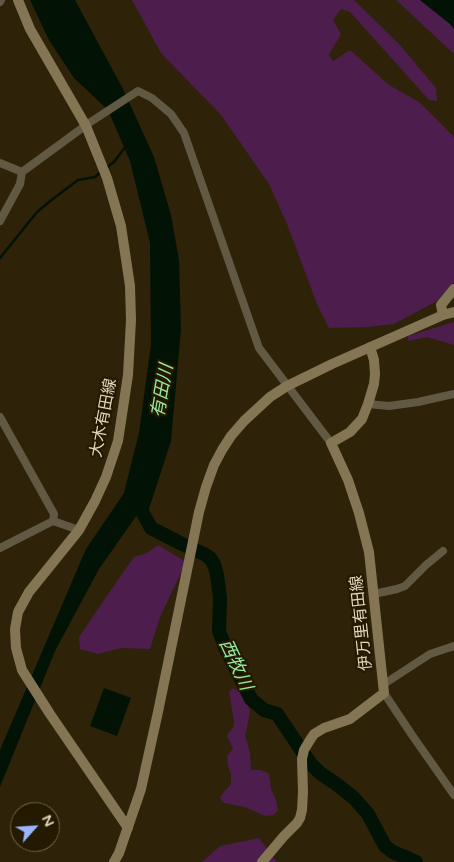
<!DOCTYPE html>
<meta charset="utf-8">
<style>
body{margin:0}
#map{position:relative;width:454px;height:862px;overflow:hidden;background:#2e2308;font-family:"Varela Round",sans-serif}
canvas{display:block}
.north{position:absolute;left:10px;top:802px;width:50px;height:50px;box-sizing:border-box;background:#241a01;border:1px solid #70654c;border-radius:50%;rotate:64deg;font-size:14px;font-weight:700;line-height:20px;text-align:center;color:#e1d6bc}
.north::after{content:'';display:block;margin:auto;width:18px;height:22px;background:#99b5fd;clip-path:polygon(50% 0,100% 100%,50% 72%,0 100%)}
</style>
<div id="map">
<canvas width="454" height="862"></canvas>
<div class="north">N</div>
</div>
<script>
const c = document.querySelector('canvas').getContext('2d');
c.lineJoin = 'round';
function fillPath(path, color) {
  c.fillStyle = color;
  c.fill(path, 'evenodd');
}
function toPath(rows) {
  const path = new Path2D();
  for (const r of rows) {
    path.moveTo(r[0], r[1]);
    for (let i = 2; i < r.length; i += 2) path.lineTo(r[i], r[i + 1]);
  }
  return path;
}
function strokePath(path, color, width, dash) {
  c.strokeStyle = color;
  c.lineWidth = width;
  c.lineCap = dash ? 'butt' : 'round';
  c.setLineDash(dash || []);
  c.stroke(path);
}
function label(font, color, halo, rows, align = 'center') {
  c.font = font + ' "Varela Round","Noto Sans JP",sans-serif';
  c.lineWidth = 4.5;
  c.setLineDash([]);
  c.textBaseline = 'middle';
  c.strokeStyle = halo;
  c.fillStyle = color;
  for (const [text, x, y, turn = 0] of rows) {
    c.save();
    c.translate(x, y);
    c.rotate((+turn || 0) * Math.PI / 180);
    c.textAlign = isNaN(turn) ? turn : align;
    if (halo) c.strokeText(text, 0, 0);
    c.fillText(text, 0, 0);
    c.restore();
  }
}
fillPath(toPath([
 [132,0,354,0,400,45,436,88,437,101,429,100,350,12,341,9,333,20,341,34,329,55,333,61,350,50,389,85,419,102,454,137,454,282,437,301,394,324,368,327,329,328,317,304,287,224,269,184,221,115,161,53],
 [396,0,420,0,450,24,454,29,454,54],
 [454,322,454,345,427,337,408,341,408,336],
 [158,545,186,562,160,617,150,649,121,648,98,654,80,649,79,637,117,581,134,557,147,553],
 [233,688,242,693,250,710,247,728,245,735,250,752,251,770,261,770,269,774,271,789,276,800,278,810,274,815,265,816,245,807,224,803,220,798,222,794,231,784,231,775,228,765,227,756,233,749,227,736,229,732,233,728,234,722,229,691],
 [259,838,277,862,202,862,220,846]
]), '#4c1d4d');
fillPath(toPath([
 [30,0,75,0,123,89,154,157,171,215,179,260,181,329,171,441,146,518,137,515,99,569,55,651,0,787,0,750,86,549,124,493,139,433,151,344,150,243,130,161,108,110,74,78,49,40],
 [420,0,454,0,454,29,450,24],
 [104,688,131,698,117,736,90,726]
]), '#021204');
strokePath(toPath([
 [106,168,114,162,126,146],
 [0,258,37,212,54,198,78,180,95,177,102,171]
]), '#021204', 2.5);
strokePath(toPath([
 [137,502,151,528,182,544,204,554,210,558,214,564,217,575,220,598,219,631,225,647,251,699,264,710,277,714,310,763,320,773,339,786,354,798,368,814,385,846,393,852,416,862]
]), '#021204', 14);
strokePath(toPath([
 [0,2,1,0],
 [0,163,22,172],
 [0,221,20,184,22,172,89,123,138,91,152,98,171,114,184,133,259,348,331,443],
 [368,404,389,406,418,402,454,394],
 [0,417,54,514,53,521],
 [0,548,53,521,79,530],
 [374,594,397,589,405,586,426,565,443,551],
 [384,684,430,654,454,646],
 [384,693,412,735,454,795]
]), '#625944', 8);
strokePath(toPath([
 [18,0,30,29,86,126,107,178,121,226,130,286,131,320,128,375,118,441,106,477,95,501,79,530,29,592,18,612,15,629,16,648,22,670,50,714,128,828],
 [443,315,441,305,454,289],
 [114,862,119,853,141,789,158,712,199,512,206,487,214,465,222,450,231,436,244,421,270,397,287,386,332,364,443,315,454,312],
 [262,862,284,836,297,823,300,818,302,810,303,792,302,759,304,750,310,740,314,734,324,728,350,719,384,693,369,552,359,513,348,480,331,443,350,432,362,419,368,404,374,384,375,374,374,360,370,347]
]), '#847655', 10);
label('16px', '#e1d6bc', '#241a01', [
 ["大木有田線",104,418,-79],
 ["伊万里有田線",362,623,-96]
]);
label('italic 18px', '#95ea9f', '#241a01', [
 ["有田川",163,391,-80],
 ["西牧川",235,665,65]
]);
</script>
